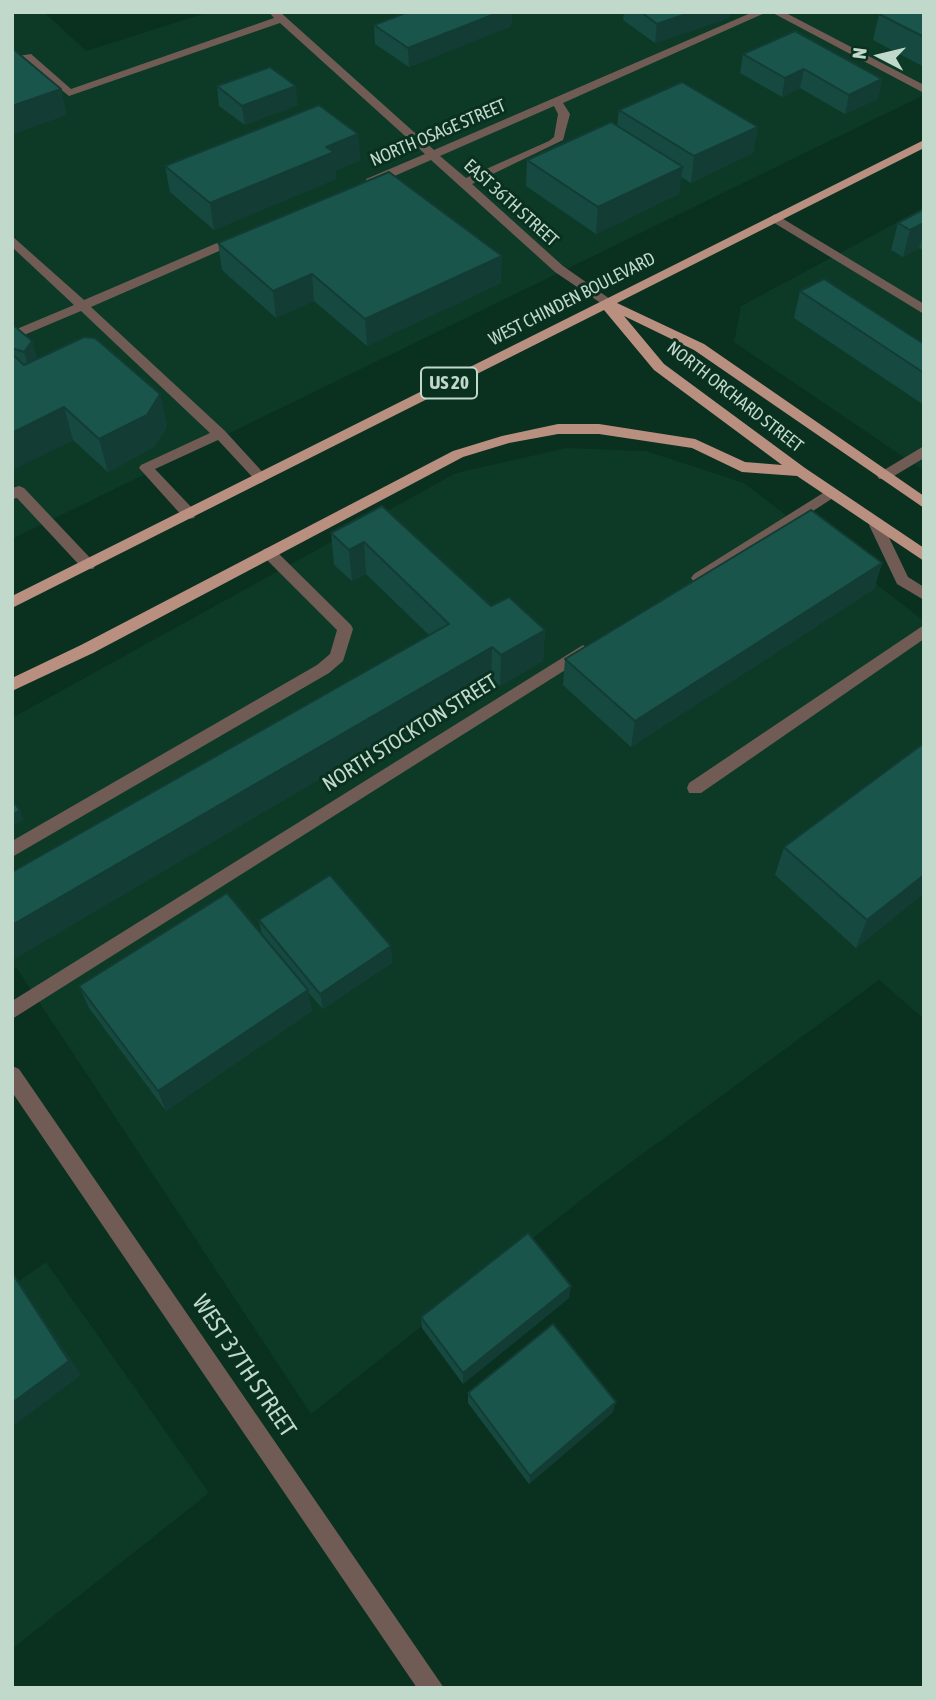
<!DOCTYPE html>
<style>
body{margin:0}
#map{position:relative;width:936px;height:1700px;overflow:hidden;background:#0a3020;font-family:"Asap Condensed",sans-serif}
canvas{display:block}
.frame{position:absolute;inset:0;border:14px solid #c0d9cb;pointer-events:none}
.north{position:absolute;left:845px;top:21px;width:70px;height:70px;-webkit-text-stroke:5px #0a3020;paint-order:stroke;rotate:277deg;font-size:19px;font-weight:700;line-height:28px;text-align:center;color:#c0d9cb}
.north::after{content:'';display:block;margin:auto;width:24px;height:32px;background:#c0d9cb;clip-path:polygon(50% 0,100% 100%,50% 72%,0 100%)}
</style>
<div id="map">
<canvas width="936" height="1700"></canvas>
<div class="frame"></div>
<div class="north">N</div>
</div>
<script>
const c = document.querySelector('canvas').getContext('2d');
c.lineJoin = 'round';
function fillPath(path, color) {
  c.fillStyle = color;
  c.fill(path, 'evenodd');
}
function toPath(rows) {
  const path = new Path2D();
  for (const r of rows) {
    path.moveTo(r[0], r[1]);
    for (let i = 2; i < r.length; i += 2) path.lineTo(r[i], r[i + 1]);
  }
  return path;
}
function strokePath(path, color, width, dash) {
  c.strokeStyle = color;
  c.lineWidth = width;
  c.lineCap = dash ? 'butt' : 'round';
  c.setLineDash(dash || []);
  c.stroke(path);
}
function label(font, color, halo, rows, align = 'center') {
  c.font = font + ' "Asap Condensed",sans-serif';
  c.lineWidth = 6;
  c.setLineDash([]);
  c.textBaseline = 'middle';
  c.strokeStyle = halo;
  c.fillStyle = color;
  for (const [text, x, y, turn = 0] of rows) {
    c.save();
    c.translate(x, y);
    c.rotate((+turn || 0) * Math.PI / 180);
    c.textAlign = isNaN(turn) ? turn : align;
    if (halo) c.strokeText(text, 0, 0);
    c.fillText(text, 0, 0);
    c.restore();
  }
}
fillPath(toPath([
 [12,12,44,12,86,51,209,12,924,12,924,95,12,539],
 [924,208,924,471,734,342,741,306],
 [566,448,646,451,744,483,924,621,924,1019,879,980,595,1189,311,1414,16,967,12,969,12,718,456,473],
 [46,1262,209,1493,12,1649,12,1286]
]), '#0c3a27');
fillPath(toPath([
 [269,12,280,12,434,150,753,12,767,12,563,103,570,114,563,140,472,184,563,266,610,299,611,302,605,306,555,272,431,160,374,185,366,185,366,179,425,154,280,23,69,96,25,60,12,64,12,57,31,54,71,89,274,18,269,12],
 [554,106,558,114,554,137,549,141,466,178,440,156,554,106],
 [771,12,784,12,924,85,924,93,771,12],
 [775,214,924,304,924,314,771,221,769,218,775,214],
 [238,234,242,235,242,241,91,307,225,431,268,478,261,483,256,481,218,440,155,469,194,510,196,514,194,518,189,519,184,518,139,468,141,465,210,433,81,311,12,340,12,331,74,305,12,247,12,236,84,300,238,234],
 [924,446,924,458,889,479,879,479,877,476,879,473,924,446],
 [19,486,24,488,93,561,96,565,93,569,83,569,17,498,12,499,12,488,19,486],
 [831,488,838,493,836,496,704,582,694,582,691,578,694,574,831,488],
 [876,520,883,525,908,577,924,587,924,600,897,584,869,525,876,520],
 [269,548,274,549,351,625,353,629,343,661,329,673,12,857,12,841,317,665,330,654,337,630,264,557,261,553,264,549,269,548],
 [924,625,924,639,701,793,689,793,687,788,689,783,924,625],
 [583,645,591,651,589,655,12,1019,12,1001,583,645],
 [12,1066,19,1069,444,1688,417,1688,12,1092,12,1066]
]), '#715c55');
fillPath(toPath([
 [924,140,924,148,617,303,704,344,924,496,924,508,694,350,624,316,664,364,805,468,924,548,924,561,797,476,742,472,692,448,599,434,558,434,509,443,463,457,93,653,12,691,12,678,81,645,453,451,502,436,558,424,599,424,695,439,745,462,782,465,654,370,604,310,12,608,12,596,924,140]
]), '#b98f80');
fillPath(toPath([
 [408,12,512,12,511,26,409,67,375,44,374,25],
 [624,12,730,12,729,18,655,43,623,20],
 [924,12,924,67,873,40,879,14],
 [743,54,882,79,878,99,845,114,800,88,782,97,740,73],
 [217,86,298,105,245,125,219,106],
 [619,110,758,127,753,153,691,183,681,177,679,194,596,234,526,186,527,160,617,126],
 [358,134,360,160,335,171,336,179,214,230,170,192,165,166],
 [924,209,924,251,919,248,903,257,891,250,898,223],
 [218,243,501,283,367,346,314,301,276,318,222,270],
 [800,291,924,344,924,405,794,318],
 [12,324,32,341,37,359,160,394,167,427,154,447,108,472,73,440,12,470],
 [382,506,491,606,545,630,543,661,500,686,491,678,14,959,12,956,12,872,429,635,366,574,352,581,334,565,331,533],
 [882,563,874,589,631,747,563,685,565,659],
 [784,847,924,893,856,948,775,875],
 [259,920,393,962,323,1009,308,992,312,1011,166,1111,89,1008,79,986,262,935],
 [569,1298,463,1384,422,1328,421,1317],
 [468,1393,613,1412,529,1484,468,1403]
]), '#164940');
fillPath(toPath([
 [500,12,512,12,511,26,409,67,408,48],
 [692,12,730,12,729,18,655,43,657,24],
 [804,69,800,88,782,97,785,78],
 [882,79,878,99,845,114,849,95],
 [296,86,298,105,245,125,242,106],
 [61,89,67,115,12,135,12,106],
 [758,127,753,153,691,183,694,156],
 [358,134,360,160,335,171,336,179,214,230,210,203,326,147],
 [683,167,679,194,596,234,598,207],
 [924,223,924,231,919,248,903,257,910,230],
 [502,256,501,283,367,346,365,319],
 [312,274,314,301,276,318,273,291],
 [32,341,41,374,34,384,24,352],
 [160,394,167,427,154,447,108,472,99,439],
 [64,407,73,440,12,470,12,433],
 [364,542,366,574,352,581,349,550],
 [882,563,874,589,631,747,635,721],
 [545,630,543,661,500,686,501,655],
 [492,647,491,678,14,959,12,955,12,925],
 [20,810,24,820,12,826,12,815],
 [924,875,924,893,856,948,867,920],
 [391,946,393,962,323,1009,320,994],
 [308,990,312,1011,166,1111,158,1091],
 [12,1271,81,1375,12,1427],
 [571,1286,569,1298,463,1384,463,1373],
 [616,1402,613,1412,529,1484,530,1476]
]), '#123c34');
const building = toPath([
 [408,12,500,12,408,48,374,25,408,12],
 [641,12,692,12,657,24,641,12],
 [882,12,924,12,924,37,879,14,882,12],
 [795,31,882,79,849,95,804,69,785,78,743,54,795,31],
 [12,48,61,89,12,106,12,48],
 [270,67,296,86,242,106,217,86,270,67],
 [682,82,758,127,694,156,619,110,682,82],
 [319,105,358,134,326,147,334,152,210,203,165,166,319,105],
 [611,122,683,167,598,207,527,160,611,122],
 [389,172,502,256,365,319,312,274,273,291,218,243,389,172],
 [924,209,924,223,910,230,898,223,924,209],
 [824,279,924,344,924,373,800,291,824,279],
 [12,324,32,341,24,352,12,348,12,324],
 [84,337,95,338,160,394,147,415,99,439,64,407,12,433,12,354,24,365,84,337],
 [382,506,491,606,509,597,545,630,501,655,492,647,12,925,12,872,449,624,364,542,349,550,331,533,382,506],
 [811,510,882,563,635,721,565,659,811,510],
 [924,743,924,875,867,920,784,847,924,743],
 [12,801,20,810,12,815,12,801],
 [330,875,391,946,320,994,259,920,330,875],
 [227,893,308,990,158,1091,79,986,227,893],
 [528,1233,571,1286,463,1373,421,1317,528,1233],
 [12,1273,69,1361,12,1403,12,1273],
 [553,1324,616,1402,530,1476,468,1393,553,1324]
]);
fillPath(building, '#19554b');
strokePath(building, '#123c34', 2);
label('18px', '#c0d9cb', '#0a3020', [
 ["NORTH OSAGE STREET",438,133,-23],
 ["EAST 36TH STREET",511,203,42],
 ["WEST CHINDEN BOULEVARD",572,299,-27],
 ["NORTH ORCHARD STREET",735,397,38]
]);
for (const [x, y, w] of [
 [449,383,56]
]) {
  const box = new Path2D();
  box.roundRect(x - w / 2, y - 15.5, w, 31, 5);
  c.fillStyle = '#0a3020';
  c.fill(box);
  strokePath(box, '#c0d9cb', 2);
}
label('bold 19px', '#c0d9cb', null, [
 ["US 20",449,383]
]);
label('21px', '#c0d9cb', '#0a3020', [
 ["NORTH STOCKTON STREET",410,733,-32]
]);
label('24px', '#c0d9cb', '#0a3020', [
 ["WEST 37TH STREET",244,1366,56]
]);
</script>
